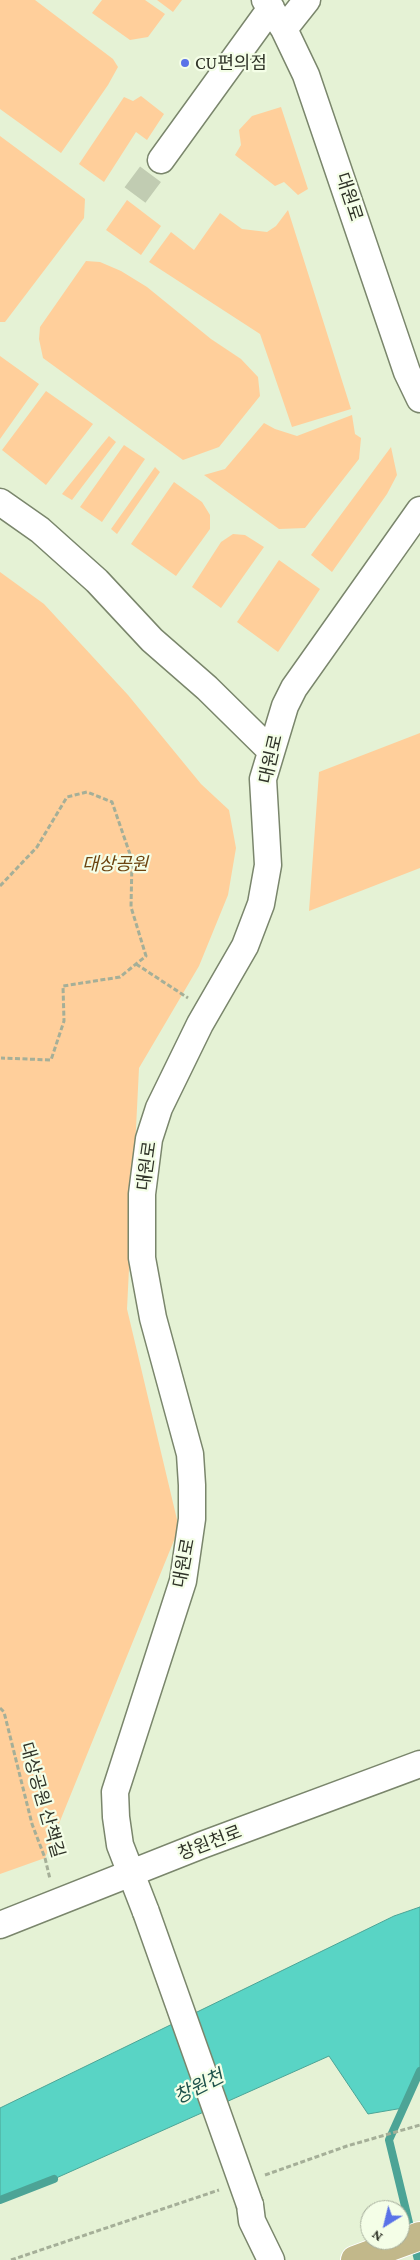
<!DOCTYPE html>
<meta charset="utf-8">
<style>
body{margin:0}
#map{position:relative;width:420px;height:2260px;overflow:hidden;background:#e5f2d5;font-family:"Crimson Pro",serif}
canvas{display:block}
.north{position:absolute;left:360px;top:2200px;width:50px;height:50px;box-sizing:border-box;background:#f4fee7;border:1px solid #a5ad9b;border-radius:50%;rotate:216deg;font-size:14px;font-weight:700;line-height:20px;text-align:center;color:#2f3328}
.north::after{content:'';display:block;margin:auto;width:18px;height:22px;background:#5972e8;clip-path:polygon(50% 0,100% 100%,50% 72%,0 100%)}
</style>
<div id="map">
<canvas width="420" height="2260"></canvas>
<div class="north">N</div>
</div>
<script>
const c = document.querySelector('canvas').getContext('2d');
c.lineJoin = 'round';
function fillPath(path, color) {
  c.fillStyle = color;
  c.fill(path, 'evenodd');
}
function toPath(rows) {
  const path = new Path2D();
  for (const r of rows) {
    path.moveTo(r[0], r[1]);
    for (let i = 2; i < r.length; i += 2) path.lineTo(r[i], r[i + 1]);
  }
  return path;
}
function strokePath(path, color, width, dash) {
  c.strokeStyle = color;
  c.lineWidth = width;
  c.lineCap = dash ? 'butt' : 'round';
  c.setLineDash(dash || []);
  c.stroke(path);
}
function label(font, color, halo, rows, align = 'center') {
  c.font = font + ' "Crimson Pro","Noto Sans KR",serif';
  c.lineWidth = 4.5;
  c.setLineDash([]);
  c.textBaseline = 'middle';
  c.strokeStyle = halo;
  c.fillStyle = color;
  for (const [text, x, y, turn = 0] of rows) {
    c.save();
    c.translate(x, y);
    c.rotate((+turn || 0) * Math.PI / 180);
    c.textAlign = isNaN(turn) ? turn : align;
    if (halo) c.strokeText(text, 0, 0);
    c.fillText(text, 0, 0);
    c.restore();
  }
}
fillPath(toPath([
 [0,0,35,0,113,59,118,67,108,85,61,153,0,109],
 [102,0,145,0,165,14,148,37,130,40,92,13],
 [157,0,182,0,173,12],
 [141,96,164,114,147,140,136,132,104,182,79,164,124,97,133,101],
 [281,107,308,189,298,195,284,182,275,186,235,155,241,145,239,130,252,116],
 [0,136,85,199,84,218,5,322,0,322],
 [127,200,161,226,141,255,106,230],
 [288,210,351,409,292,427,260,334,149,262,171,232,194,250,220,213,242,229,267,232,276,226],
 [86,261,100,262,121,271,147,287,211,339,241,359,258,377,260,396,219,447,183,460,43,358,39,339,40,327],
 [0,356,39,384,0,439],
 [46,391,93,424,46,485,2,450],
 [352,415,355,434,361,438,359,459,305,528,279,529,204,475,225,469,264,423,275,429,297,436],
 [109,436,116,442,72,500,62,494],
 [124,445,145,459,102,522,80,507],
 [391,447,397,475,387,494,332,572,311,555],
 [155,467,160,472,117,534,111,529],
 [174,482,202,502,210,515,210,529,176,576,131,544],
 [233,534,245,535,264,547,221,608,192,587,221,542],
 [279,560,320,589,278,652,237,622],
 [0,572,44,604,128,695,201,784,229,810,236,848,228,895,199,966,139,1068,127,1309,179,1528,45,1858,0,1874],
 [420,733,420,868,309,911,319,772]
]), '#ffcf9b');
const water = toPath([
 [420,1907,420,2071,403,2108,368,2114,329,2056,45,2183,0,2200,0,2108,394,1916,420,1907]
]);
fillPath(water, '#59d4c5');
strokePath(water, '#4ca496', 1);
strokePath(toPath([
 [0,2200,54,2179],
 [418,2260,389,2140,420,2071]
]), '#4ca496', 8);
strokePath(toPath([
 [135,195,161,160]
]), '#c1ccb2', 26, [26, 13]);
const minor = toPath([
 [265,0,284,29,306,75,407,372,420,399],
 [284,29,307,0],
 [161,160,271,8],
 [0,502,40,530,97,581,152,640,207,688,271,751],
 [146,1912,120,1845,116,1817,115,1792,183,1581,192,1519,192,1485,190,1454,153,1318,142,1258,142,1194,149,1139,159,1108,200,1024,245,946,261,904,268,865,263,779,285,706,294,688,420,510],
 [0,1925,202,1845,420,1764],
 [250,2205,252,2221,271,2260]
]);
const major = toPath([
 [355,2260,420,2236]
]);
strokePath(minor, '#7a866c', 29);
strokePath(major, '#fff', 30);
strokePath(toPath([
 [0,886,37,847,67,797,87,792,112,802,132,860,131,907,146,956,120,977,63,986,64,1021,51,1060,1,1058],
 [136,964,188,998],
 [0,1708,4,1712,32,1824,45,1858,50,1879],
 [265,2175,347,2146,420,2125],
 [11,2260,219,2190]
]), '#a5af98', 3, [5, 2.5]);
strokePath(minor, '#fff', 26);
strokePath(major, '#c2b88a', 28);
const minorBridge = toPath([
 [146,1912,250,2205]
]);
strokePath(minorBridge, '#7a866c', 29, []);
strokePath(minorBridge, '#fff', 26);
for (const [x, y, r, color] of [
 [185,63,5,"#5972e8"]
]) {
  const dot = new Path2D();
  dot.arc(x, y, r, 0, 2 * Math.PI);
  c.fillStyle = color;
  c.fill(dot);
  strokePath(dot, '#f4fee7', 2);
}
label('18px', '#2f3328', '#f4fee7', [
 ["CU편의점",195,63]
], 'left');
label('18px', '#2f3328', '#f4fee7', [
 ["대원로",349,197,72],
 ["대원로",271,759,-77],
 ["대원로",147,1166,-82],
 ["대원로",184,1563,-79],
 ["대상공원 산책길",42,1800,74],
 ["창원천로",210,1843,-21]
]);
label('italic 18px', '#6c440f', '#f4fee7', [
 ["대상공원",115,864]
]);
label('italic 19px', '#1e524c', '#f4fee7', [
 ["창원천",199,2087,-27]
]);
</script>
